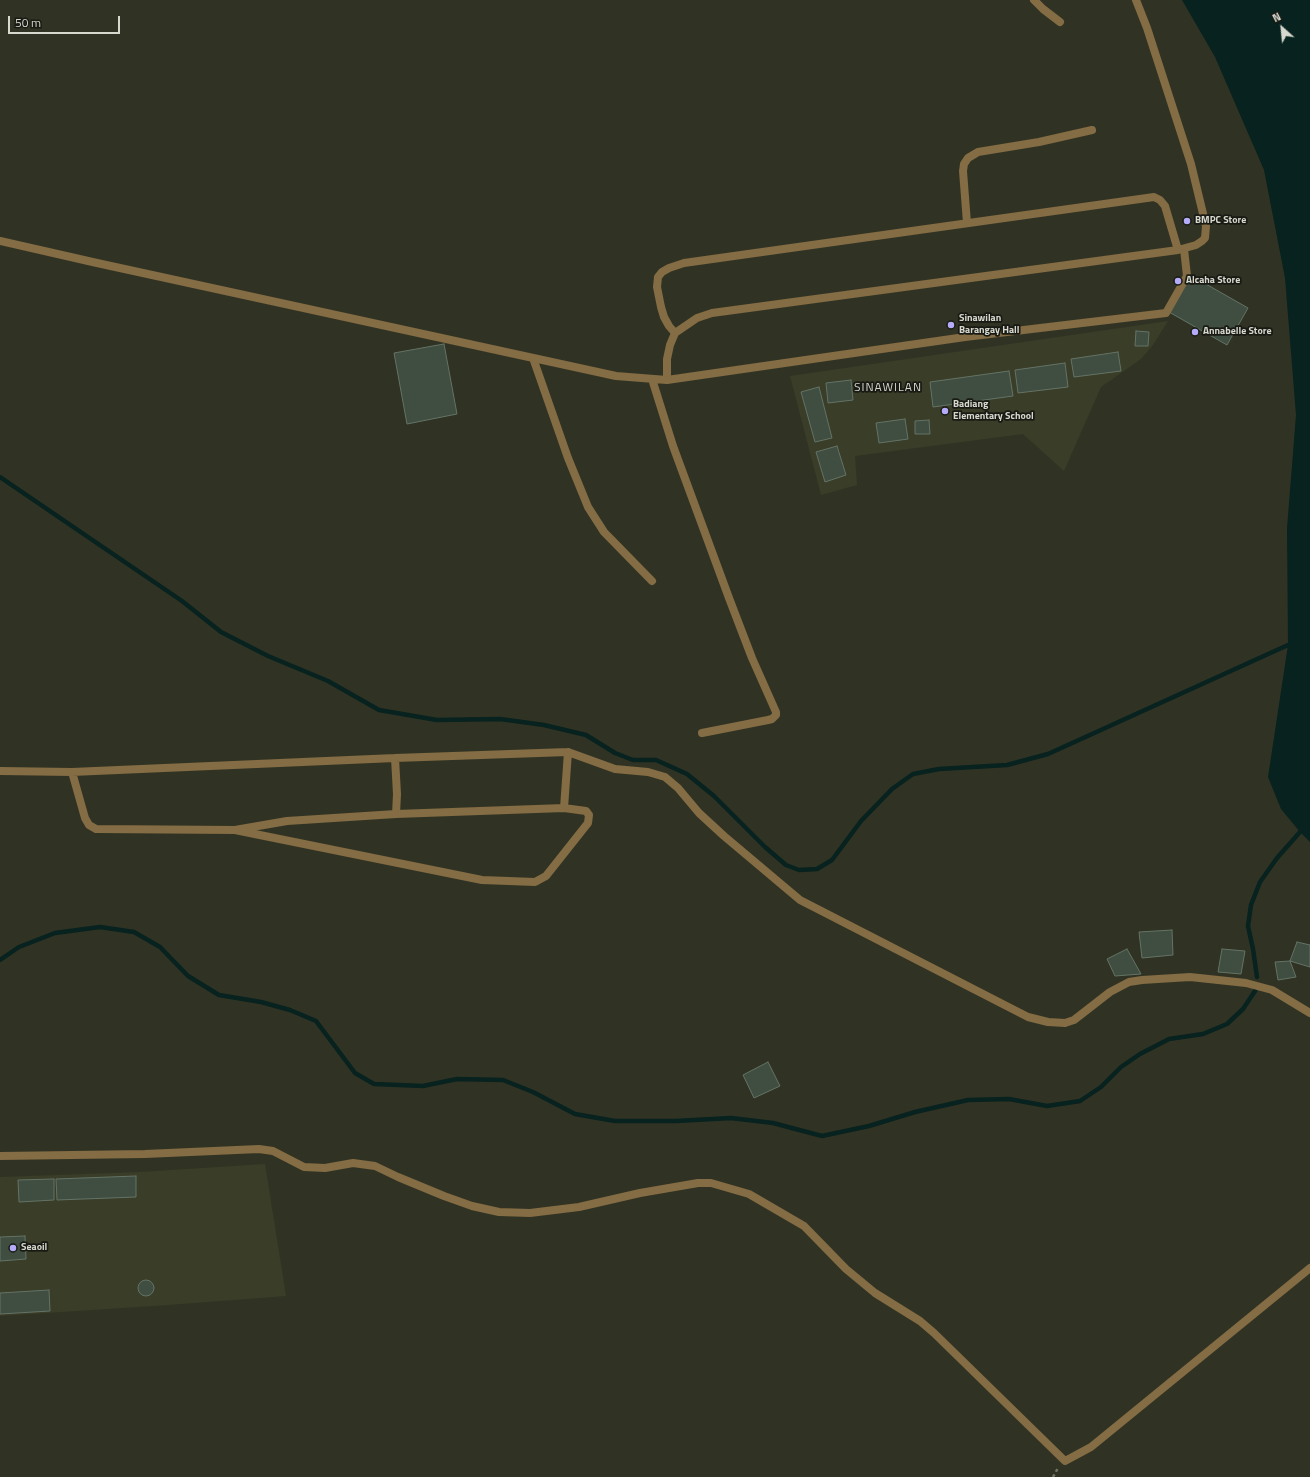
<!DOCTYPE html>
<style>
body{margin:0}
#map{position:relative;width:1310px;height:1477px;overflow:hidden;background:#303323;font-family:"Titillium Web",sans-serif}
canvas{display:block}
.north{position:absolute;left:1262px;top:8px;width:40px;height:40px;-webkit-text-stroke:3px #181a13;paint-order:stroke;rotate:333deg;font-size:11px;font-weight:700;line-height:16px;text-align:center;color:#d7d9cf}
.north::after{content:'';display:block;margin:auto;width:14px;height:18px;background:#d7d9cf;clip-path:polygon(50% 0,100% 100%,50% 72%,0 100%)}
.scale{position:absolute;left:8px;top:16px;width:112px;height:18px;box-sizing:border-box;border:2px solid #d7d9cf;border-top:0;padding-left:5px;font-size:12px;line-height:14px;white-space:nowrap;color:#d7d9cf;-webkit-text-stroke:3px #181a13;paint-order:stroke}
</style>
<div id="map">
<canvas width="1310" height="1477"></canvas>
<div class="north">N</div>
<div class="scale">50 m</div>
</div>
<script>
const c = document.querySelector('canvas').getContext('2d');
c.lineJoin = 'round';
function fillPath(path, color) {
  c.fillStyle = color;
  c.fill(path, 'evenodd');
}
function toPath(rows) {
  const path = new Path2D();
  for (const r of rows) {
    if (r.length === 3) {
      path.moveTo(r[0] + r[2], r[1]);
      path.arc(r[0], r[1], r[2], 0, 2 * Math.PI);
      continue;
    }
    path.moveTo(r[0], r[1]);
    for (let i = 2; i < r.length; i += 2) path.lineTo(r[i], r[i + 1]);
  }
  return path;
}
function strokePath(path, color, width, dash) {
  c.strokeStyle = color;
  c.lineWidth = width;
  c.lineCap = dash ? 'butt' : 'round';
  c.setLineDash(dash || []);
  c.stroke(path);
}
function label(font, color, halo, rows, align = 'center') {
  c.font = font + ' "Titillium Web",sans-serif';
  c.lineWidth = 3.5;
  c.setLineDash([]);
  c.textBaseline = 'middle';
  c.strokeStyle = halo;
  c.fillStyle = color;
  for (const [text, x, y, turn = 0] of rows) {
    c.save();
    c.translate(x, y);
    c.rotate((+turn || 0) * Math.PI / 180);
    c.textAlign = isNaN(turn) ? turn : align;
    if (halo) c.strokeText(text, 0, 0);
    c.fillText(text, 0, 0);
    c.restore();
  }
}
fillPath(toPath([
 [1168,321,1153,345,1141,359,1101,387,1064,471,1023,434,855,456,857,485,821,495,790,376],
 [265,1164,286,1296,168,1305,0,1316,0,1177,140,1172]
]), '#3a3d27');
fillPath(toPath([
 [1182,0,1310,0,1310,842,1300,832,1281,809,1268,777,1288,645,1287,528,1296,415,1285,278,1264,170,1215,57]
]), '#07221f');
strokePath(toPath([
 [0,477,182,601,221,632,268,656,328,681,379,710,437,720,500,719,544,725,586,735,615,753,633,760,656,760,687,774,714,796,765,847,786,865,799,870,817,869,832,860,861,821,892,789,913,774,939,769,1007,765,1048,754,1288,645],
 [0,960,19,947,55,933,100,927,134,932,160,947,188,976,219,995,261,1002,290,1010,316,1021,355,1073,374,1084,423,1086,457,1079,503,1080,533,1092,575,1114,615,1121,676,1121,731,1118,773,1123,822,1136,869,1126,915,1112,968,1100,1009,1099,1047,1106,1080,1101,1101,1087,1121,1067,1140,1054,1169,1039,1203,1034,1227,1024,1243,1009,1255,991],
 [1257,977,1253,949,1248,926,1251,905,1260,882,1277,858,1300,832]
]), '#07221f', 4.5);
const building = toPath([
 [1190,275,1248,308,1227,345,1169,312,1190,275],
 [1136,331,1149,332,1148,346,1135,346,1136,331],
 [444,344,457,414,407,424,394,353,444,344],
 [1118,352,1121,371,1074,377,1071,359,1118,352],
 [1065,363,1068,387,1018,393,1015,370,1065,363],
 [1009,371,1013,396,933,407,930,382,1009,371],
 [851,380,853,400,828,403,826,383,851,380],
 [819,387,832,438,815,442,801,392,819,387],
 [905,419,908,439,879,443,876,423,905,419],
 [929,420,930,434,915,434,915,421,929,420],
 [837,446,846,475,825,482,816,452,837,446],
 [1172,930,1173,955,1142,958,1139,932,1172,930],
 [1297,942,1310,945,1310,967,1290,961,1297,942],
 [1127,949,1141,974,1115,976,1107,959,1127,949],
 [1222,949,1245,951,1241,974,1218,972,1222,949],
 [1290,961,1296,977,1278,980,1275,962,1290,961],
 [768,1062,780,1086,754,1098,743,1075,768,1062],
 [136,1176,136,1197,57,1200,56,1179,136,1176],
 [54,1179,54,1200,19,1202,18,1180,54,1179],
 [25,1236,26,1259,0,1261,0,1237,25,1236],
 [146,1288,8],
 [49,1290,50,1311,0,1314,0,1293,49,1290]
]);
fillPath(building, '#404e42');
strokePath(building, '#647366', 1);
strokePath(toPath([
 [1053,1477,1058,1468]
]), '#727567', 2.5, [3, 3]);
strokePath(toPath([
 [1034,0,1043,9,1060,22],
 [967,223,963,171,964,164,968,158,978,152,1039,142,1092,130],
 [0,241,97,263,616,376,667,380,667,359,670,345,675,333,697,318,712,313,1178,250,1196,245,1202,241,1205,238,1206,226,1191,164,1147,28,1136,0],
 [675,333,669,326,664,317,661,307,657,287,658,277,662,272,669,268,684,263,1154,197,1160,200,1165,206,1178,250],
 [533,358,568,458,588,507,604,532,652,581],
 [652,379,673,446,729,598,752,658,776,712,776,715,772,719,768,720,702,733],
 [667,380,965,337,1166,313,1187,276,1184,249],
 [395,758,397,794,396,814],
 [0,771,72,772,395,758,568,752,615,769,648,772,665,777,678,788,699,813,724,836,800,900,1028,1017,1048,1022,1065,1023,1074,1020,1110,992,1129,982,1142,980,1190,977,1246,983,1272,990,1310,1013],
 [72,772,85,818,89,825,96,829,235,830,482,880,535,882,546,876,588,823,589,815,586,811,564,808,396,814,287,821,235,830],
 [564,808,568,752],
 [0,1156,145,1154,259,1149,273,1151,304,1167,325,1168,353,1163,375,1166,398,1177,444,1196,472,1206,499,1212,530,1213,579,1207,640,1193,698,1183,711,1183,749,1194,804,1226,846,1269,875,1293,920,1321,934,1333,1065,1461,1091,1447,1310,1268]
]), '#846c44', 8);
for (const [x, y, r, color] of [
 [1187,221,4,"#b4acf9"],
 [1178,281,4,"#b4acf9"],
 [951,325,4,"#b4acf9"],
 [1195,332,4,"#b4acf9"],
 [945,411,4,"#b4acf9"],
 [13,1248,4,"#b4acf9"]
]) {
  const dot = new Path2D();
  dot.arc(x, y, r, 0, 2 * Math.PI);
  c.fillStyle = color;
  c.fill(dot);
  strokePath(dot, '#181a13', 1.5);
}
label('bold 10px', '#d7d9cf', '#181a13', [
 ["BMPC Store",1195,221],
 ["Alcaha Store",1186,281],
 ["Sinawilan",959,319],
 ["Barangay Hall",959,331],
 ["Annabelle Store",1203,332],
 ["Badiang",953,405],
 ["Elementary School",953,417],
 ["Seaoil",21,1248]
], 'left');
c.letterSpacing = '1px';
label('12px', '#d7d9cf', '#181a13', [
 ["SINAWILAN",888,388]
]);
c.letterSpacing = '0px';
</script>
